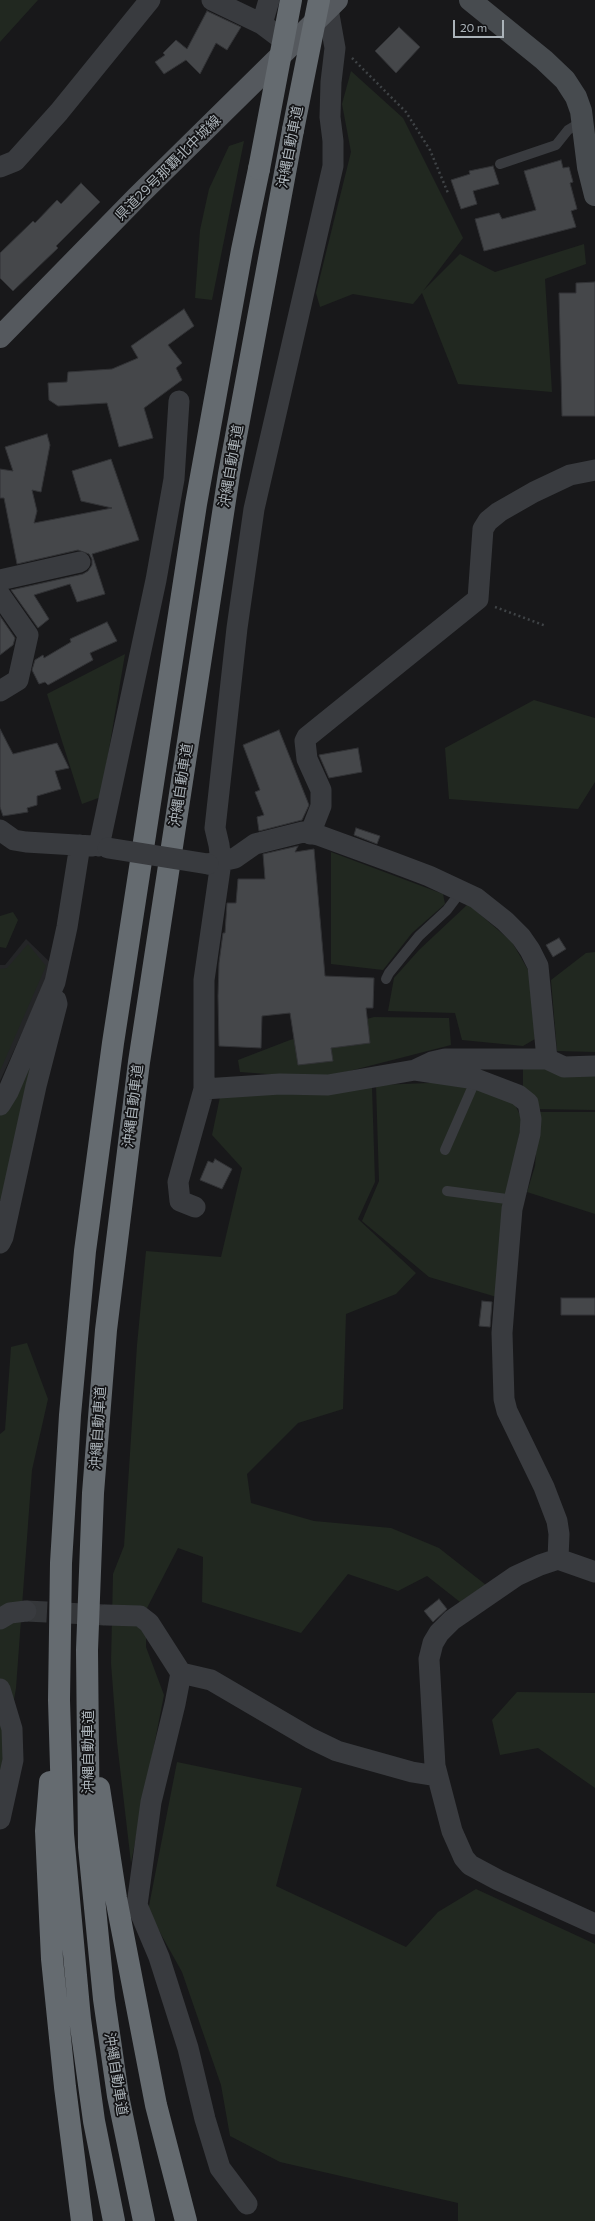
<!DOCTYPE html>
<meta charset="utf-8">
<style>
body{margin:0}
#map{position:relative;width:595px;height:2221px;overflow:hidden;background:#18181a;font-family:Commissioner,sans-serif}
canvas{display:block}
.scale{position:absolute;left:453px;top:20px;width:51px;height:18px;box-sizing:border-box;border:2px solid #abb3b9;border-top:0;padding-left:5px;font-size:12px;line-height:14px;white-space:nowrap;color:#abb3b9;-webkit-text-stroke:3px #131315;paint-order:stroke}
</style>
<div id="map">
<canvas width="595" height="2221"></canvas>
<div class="scale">20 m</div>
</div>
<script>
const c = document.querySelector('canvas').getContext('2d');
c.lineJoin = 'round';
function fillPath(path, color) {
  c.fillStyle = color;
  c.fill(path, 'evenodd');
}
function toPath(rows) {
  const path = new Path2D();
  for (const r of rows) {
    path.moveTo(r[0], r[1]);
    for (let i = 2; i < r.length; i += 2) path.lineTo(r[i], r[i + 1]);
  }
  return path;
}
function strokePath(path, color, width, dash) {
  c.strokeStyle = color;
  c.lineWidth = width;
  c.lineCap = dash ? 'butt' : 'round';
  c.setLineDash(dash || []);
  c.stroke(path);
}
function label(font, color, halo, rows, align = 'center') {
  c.font = font + ' Commissioner,"Noto Sans JP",sans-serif';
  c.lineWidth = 3.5;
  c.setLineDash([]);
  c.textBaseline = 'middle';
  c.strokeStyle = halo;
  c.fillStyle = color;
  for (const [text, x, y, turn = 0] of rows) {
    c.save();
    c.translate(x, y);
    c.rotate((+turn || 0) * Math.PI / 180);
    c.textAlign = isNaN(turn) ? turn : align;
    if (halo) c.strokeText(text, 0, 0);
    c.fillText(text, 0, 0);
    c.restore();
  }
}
fillPath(toPath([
 [26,939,53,965,0,1081,0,965,5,965]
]), '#242527');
fillPath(toPath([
 [0,0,38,0,0,42],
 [351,71,403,118,463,238,423,291,460,254,495,272,584,244,586,264,545,279,552,392,458,384,422,293,413,304,353,294,320,307,316,293,351,152,342,104],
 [244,141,212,300,195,298,200,230,209,189,229,146],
 [125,654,101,797,82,804,47,694],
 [534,700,595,718,595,782,578,809,449,799,445,748],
 [331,852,443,894,445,904,412,933,383,970,331,964],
 [468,904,512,942,531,975,535,1039,523,1046,462,1040,455,1013,388,1011,394,978,419,950],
 [13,912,18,920,6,948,0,947,0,916],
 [28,944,46,966,0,1071,0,969,7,968],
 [595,952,595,1052,557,1051,551,980,586,953],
 [374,1017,449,1018,451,1045,322,1078,240,1072,238,1060,290,1040],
 [31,1060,35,1069,4,1201,0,1200,0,1114],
 [523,1068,595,1071,595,1110,534,1109,523,1089],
 [456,1082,514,1103,522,1119,506,1205,500,1298,429,1277,362,1221,379,1181,376,1085],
 [372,1087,375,1182,358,1219,416,1273,396,1294,346,1314,343,1409,298,1423,247,1474,251,1503,314,1521,391,1528,439,1548,486,1585,460,1602,427,1576,398,1591,348,1574,301,1633,202,1602,203,1557,178,1548,146,1610,146,1647,164,1695,131,1863,117,1742,111,1663,113,1574,124,1546,137,1345,146,1251,221,1257,242,1168,212,1135,220,1097],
 [539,1112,595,1112,595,1214,527,1192,535,1166],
 [27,1343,48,1399,32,1470,16,1688,0,1782,0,1434,5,1430,11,1347],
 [517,1692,595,1693,595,1788,538,1748,500,1755,492,1720],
 [177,1762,302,1788,276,1886,406,1947,438,1912,476,1889,595,1944,595,2221,458,2221,458,2203,280,2162,230,2136,221,2085,182,1972,148,1911]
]), '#212820');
const building = toPath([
 [207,11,241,27,227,50,216,43,200,74,186,60,164,74,155,62,165,55,163,53,176,40,187,49,207,11],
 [399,27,420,47,396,73,375,51,399,27],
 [561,160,563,168,569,167,573,182,570,183,577,209,571,211,576,227,484,251,475,219,499,213,502,219,536,210,524,171,561,160],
 [493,166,499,184,473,191,477,204,461,209,451,180,470,174,469,171,493,166],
 [81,183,100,202,56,246,58,248,13,291,0,278,0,253,33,221,35,223,57,200,61,204,81,183],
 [595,282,595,416,562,416,559,293,576,293,576,283,595,282],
 [184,309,194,326,168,345,182,363,176,368,182,380,144,408,153,438,119,447,107,403,58,406,49,400,48,383,67,382,68,372,112,369,138,358,131,346,184,309],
 [47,434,50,445,41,492,32,490,37,511,34,523,112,508,81,501,72,471,111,459,139,540,92,554,105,594,77,602,70,584,34,595,49,619,38,628,11,590,83,574,88,571,92,565,92,559,89,554,78,550,17,564,4,498,0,498,0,469,13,471,5,447,47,434],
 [0,616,15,638,13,645,0,655,0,616],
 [107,622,117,641,90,653,93,660,48,685,45,682,39,684,32,670,35,660,43,655,44,658,71,642,70,639,107,622],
 [0,729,13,754,57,743,69,768,55,771,61,789,37,796,37,805,27,808,28,812,3,816,0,807,0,729],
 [279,730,309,805,302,820,259,831,257,817,264,815,255,792,260,790,243,745,279,730],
 [358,748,362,772,329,778,319,755,358,748],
 [356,828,380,836,377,844,354,835,356,828],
 [298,846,295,852,314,849,325,976,374,978,373,1008,366,1008,370,1043,331,1048,333,1061,298,1065,290,1013,262,1016,261,1048,219,1046,218,996,219,963,223,933,225,933,227,903,236,903,238,879,265,879,263,854,298,846],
 [559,938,566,949,553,957,546,945,559,938],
 [215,1159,232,1169,222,1189,200,1180,208,1161,213,1163,215,1159],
 [561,1298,595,1298,595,1315,561,1315,561,1298],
 [482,1301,492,1302,490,1327,479,1326,482,1301],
 [439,1599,447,1609,433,1622,424,1611,439,1599]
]);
fillPath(building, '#45474a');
strokePath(building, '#323336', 1);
strokePath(toPath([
 [26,1611,105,1615]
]), '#35373a', 21, [21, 10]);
strokePath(toPath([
 [352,58,406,112,430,150,448,193],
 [495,607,546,626]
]), '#3f4346', 2.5, [2, 3]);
strokePath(toPath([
 [500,164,556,145,568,130,583,121],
 [386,979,389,973,419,936,447,910,462,890],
 [445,1150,476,1079],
 [447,1191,514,1200]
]), '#393b3f', 10);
strokePath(toPath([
 [212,0,262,24],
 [269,0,262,24,282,39,295,41],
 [0,167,15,161,59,112,150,0],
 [0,580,80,562],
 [0,595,28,635,18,680,0,691],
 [0,830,14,840,26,842,93,846],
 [310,834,321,806,321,790,307,759,305,741,307,737,478,599,483,529,488,521,499,512,534,492,570,475,595,470],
 [99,846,156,580,174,479,179,401],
 [208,864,235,858,255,844,303,832,318,835,392,862,429,876,476,898,505,921,521,937,530,950,538,966,547,1059],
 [415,1070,476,1079,518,1095,528,1103,531,1119,530,1134,512,1209,505,1294,502,1333,504,1399,507,1411,544,1487,557,1521,559,1534,558,1559],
 [204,1089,280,1084,328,1085,415,1070,432,1062,445,1059,547,1059,564,1067,595,1066],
 [0,1105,8,1092,55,982,67,927,80,845],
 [195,1207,180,1201,178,1182,204,1089,204,980,221,862,219,845,215,828,237,628,254,509,333,166,333,141,330,117,331,82,335,48,328,9],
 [0,1243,3,1237,36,1086,57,1004,56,1000],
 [595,1572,558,1559,540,1565,516,1576,452,1620,439,1633,433,1643,429,1659,435,1766,452,1831,464,1858,470,1865,498,1880,595,1924],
 [106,1615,140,1616,149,1623,181,1673,211,1680,310,1738,337,1751,412,1772,437,1776],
 [0,1619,10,1613,26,1611],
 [181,1673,175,1704,151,1802,137,1905,159,1957,188,2048,205,2119,220,2168,247,2204],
 [0,1689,12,1729,13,1760,0,1819]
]), '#393b3f', 21);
strokePath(toPath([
 [470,0,544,60,565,80,576,97,581,111,588,167,595,195]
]), '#474b4f', 22);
strokePath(toPath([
 [0,337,137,197,337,0]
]), '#55595e', 22);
strokePath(toPath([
 [50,1782,46,1831,52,1959,65,2087,82,2221],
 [99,1788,116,1898,156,2105,186,2221],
 [114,2221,94,2121,80,2019,63,1834,59,1700,61,1563,70,1415,85,1251,113,1043,196,504,242,250,259,169],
 [144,2221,118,2096,104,1999,89,1847,87,1650,93,1493,106,1330,139,1062,229,474,293,130]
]), '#656b70', 22);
strokePath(toPath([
 [108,848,208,864]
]), '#393b3f', 21);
strokePath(toPath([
 [293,130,319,0],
 [259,169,291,0]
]), '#656b70', 22);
label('14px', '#abb3b9', '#131315', [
 ["沖縄自動車道",290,147,-79],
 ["県道29号那覇北中城線",168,168,-45],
 ["沖縄自動車道",231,466,-80],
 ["沖縄自動車道",181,785,-81],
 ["沖縄自動車道",133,1106,-83],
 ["沖縄自動車道",98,1428,-86],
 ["沖縄自動車道",88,1752,-90],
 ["沖縄自動車道",116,2074,81]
]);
</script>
